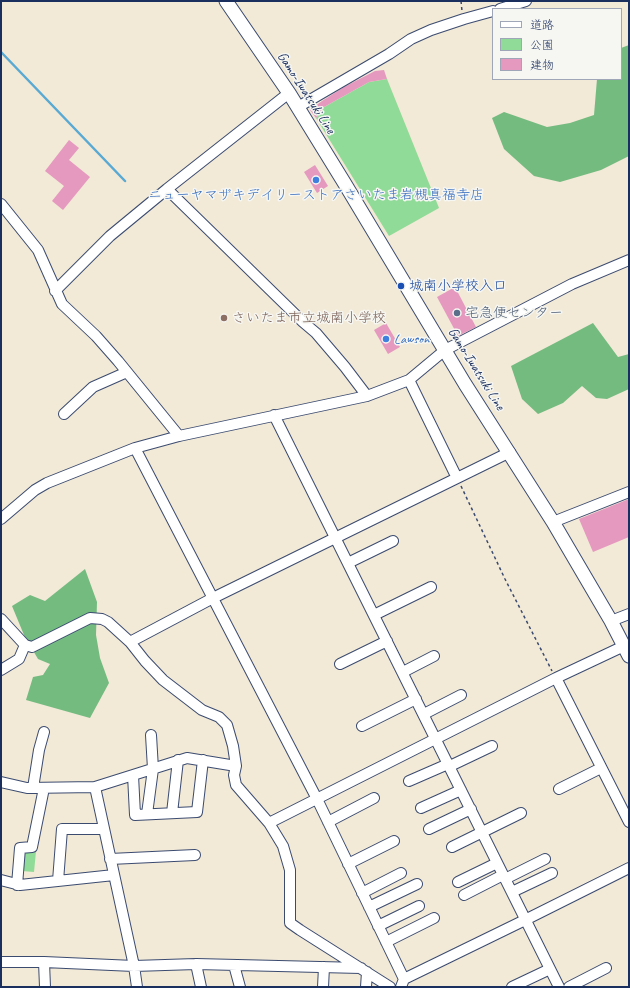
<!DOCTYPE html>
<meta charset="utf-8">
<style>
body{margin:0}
#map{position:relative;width:630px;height:988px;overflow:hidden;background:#f2e9d6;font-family:Caveat,"Klee One",sans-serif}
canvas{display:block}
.frame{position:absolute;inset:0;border:2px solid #1b2f5e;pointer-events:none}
.legend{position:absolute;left:492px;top:8px;width:130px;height:72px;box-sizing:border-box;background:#f6f6f2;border:1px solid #9ea6b7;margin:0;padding:5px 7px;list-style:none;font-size:12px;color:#1b2f5e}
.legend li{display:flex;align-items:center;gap:8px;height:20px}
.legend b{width:20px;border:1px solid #9ea6b7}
</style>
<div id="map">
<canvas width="630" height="988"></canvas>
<div class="frame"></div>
<ul class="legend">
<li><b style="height:5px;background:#fff"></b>道路</li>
<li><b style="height:11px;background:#90db97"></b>公園</li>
<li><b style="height:11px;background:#e599bf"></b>建物</li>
</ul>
</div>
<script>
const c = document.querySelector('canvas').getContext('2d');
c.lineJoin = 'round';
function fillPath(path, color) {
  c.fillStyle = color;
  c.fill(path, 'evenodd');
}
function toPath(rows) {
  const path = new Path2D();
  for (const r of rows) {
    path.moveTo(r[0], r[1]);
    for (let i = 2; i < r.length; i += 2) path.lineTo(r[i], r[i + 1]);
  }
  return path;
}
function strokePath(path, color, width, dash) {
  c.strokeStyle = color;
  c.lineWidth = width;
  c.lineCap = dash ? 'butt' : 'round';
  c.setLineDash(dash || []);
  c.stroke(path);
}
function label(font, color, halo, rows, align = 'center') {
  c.font = font + ' Caveat,"Klee One",sans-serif';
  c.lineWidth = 3;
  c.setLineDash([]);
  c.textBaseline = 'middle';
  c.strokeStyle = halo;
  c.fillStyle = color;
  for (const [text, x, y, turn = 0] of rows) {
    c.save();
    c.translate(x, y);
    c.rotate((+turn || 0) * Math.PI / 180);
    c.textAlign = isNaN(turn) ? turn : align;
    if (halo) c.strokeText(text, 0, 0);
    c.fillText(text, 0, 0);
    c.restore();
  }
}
fillPath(toPath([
 [387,79,439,208,389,236,316,118,324,107,369,82],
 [24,850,36,851,34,872,22,871]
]), '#90db97');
fillPath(toPath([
 [629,45,629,156,601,170,560,182,534,176,504,149,492,118,504,112,547,127,570,123,594,115,597,79,621,79,621,48],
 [593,323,618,357,629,354,629,389,607,399,596,398,582,386,563,403,538,414,522,399,511,366],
 [85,569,97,602,96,635,100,658,109,683,90,718,26,700,33,677,43,675,50,664,38,659,24,635,12,606,30,595,45,601]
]), '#74bb80');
strokePath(toPath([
 [1,52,125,181]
]), '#58a9d3', 2.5);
fillPath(toPath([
 [384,70,387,79,369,82,324,107,316,118,310,110,322,101,344,87,375,71],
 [69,140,79,148,69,160,90,177,63,210,52,201,64,186,45,171],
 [315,165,328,186,317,193,304,172],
 [455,287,476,327,458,336,437,297],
 [386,323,400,347,388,354,374,330],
 [629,499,629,537,593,552,579,519]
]), '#e599bf');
const minor = toPath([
 [500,9,526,1],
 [298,107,389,54,411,39,431,30,464,19,493,11],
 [167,189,303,322,316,333,345,367,367,396],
 [1,204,38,250,62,304,96,336,118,361,179,436],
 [55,291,110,236,167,189,289,93],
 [409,380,457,478],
 [64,414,93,387,127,372],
 [274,415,559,987],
 [135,448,317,799,404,979,401,987],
 [1,519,35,490,47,483,135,448,179,436,367,396,409,380,445,350,572,284,629,260],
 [553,522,629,492],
 [348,563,393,541],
 [374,615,431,587],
 [1,619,25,645,32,647,90,618,102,619,108,622,130,642,145,661,163,680,202,710,219,717,227,725,233,746,236,766,234,775,236,785,269,823,283,846,290,870,290,923,300,930,390,987],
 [611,621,629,614],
 [130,642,213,598,510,452],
 [340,664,387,641],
 [1,670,19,659,25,645],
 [403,672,434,656],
 [556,678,629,822],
 [424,714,461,695],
 [362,726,416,699],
 [450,766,492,746],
 [133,775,135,815,197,812,203,760],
 [409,781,448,764],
 [1,782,27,788,95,787,187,758,236,766],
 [95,787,134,966,137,987],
 [33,788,39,750,44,732],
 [559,789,601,768],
 [421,808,461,790],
 [172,813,178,760],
 [147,814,153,769,151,735],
 [328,822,374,798],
 [269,823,556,678,624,646],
 [429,829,471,809],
 [452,847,521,813],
 [110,859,195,855],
 [348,864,394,841],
 [505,879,545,859],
 [1,880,20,885,114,875],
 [58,881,62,829,104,829],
 [458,882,497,863],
 [17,885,20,848,32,847,44,788],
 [512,892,552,873],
 [362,893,401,873],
 [464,895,503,875],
 [369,907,417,884],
 [378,926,419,906],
 [386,942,434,918],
 [1,962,44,962,134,966,196,964,361,968],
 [44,962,45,987],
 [196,964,201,987],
 [234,965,240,987],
 [404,979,525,920,629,868],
 [323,987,324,967],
 [366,987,367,972],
 [512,987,550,969],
 [569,987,606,968]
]);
const major = toPath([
 [226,1,289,93,345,184,465,384,553,522,611,621,629,656]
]);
strokePath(minor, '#3b4b70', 12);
strokePath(major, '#3b4b70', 15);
strokePath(toPath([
 [461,1,462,11],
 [461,486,505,579,552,671]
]), '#3b4b70', 1.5, [3, 3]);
strokePath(minor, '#fff', 10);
strokePath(major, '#fff', 13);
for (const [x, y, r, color] of [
 [316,180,4,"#3f7fe0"],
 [401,286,4,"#1a4fb4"],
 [457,313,4,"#5c6f8a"],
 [224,318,4,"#8d6e63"],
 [386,339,4,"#3f7fe0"]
]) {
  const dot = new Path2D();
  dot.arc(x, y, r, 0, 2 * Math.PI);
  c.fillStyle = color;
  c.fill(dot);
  strokePath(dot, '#f6f6f2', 1.5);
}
label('14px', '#1b2f5e', '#f6f6f2', [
 ["Gamo-Iwatsuki Line",306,93,57],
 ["Gamo-Iwatsuki Line",476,369,58]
]);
label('14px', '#366cbe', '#f6f6f2', [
 ["ニューヤマザキデイリーストアさいたま岩槻真福寺店",316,195],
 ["Lawson",394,339,"left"]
]);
label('14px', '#164399', '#f6f6f2', [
 ["城南小学校入口",409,286]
], 'left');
label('14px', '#4e5e75', '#f6f6f2', [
 ["宅急便センター",465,313]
], 'left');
label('14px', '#785e54', '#f6f6f2', [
 ["さいたま市立城南小学校",232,318]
], 'left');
</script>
